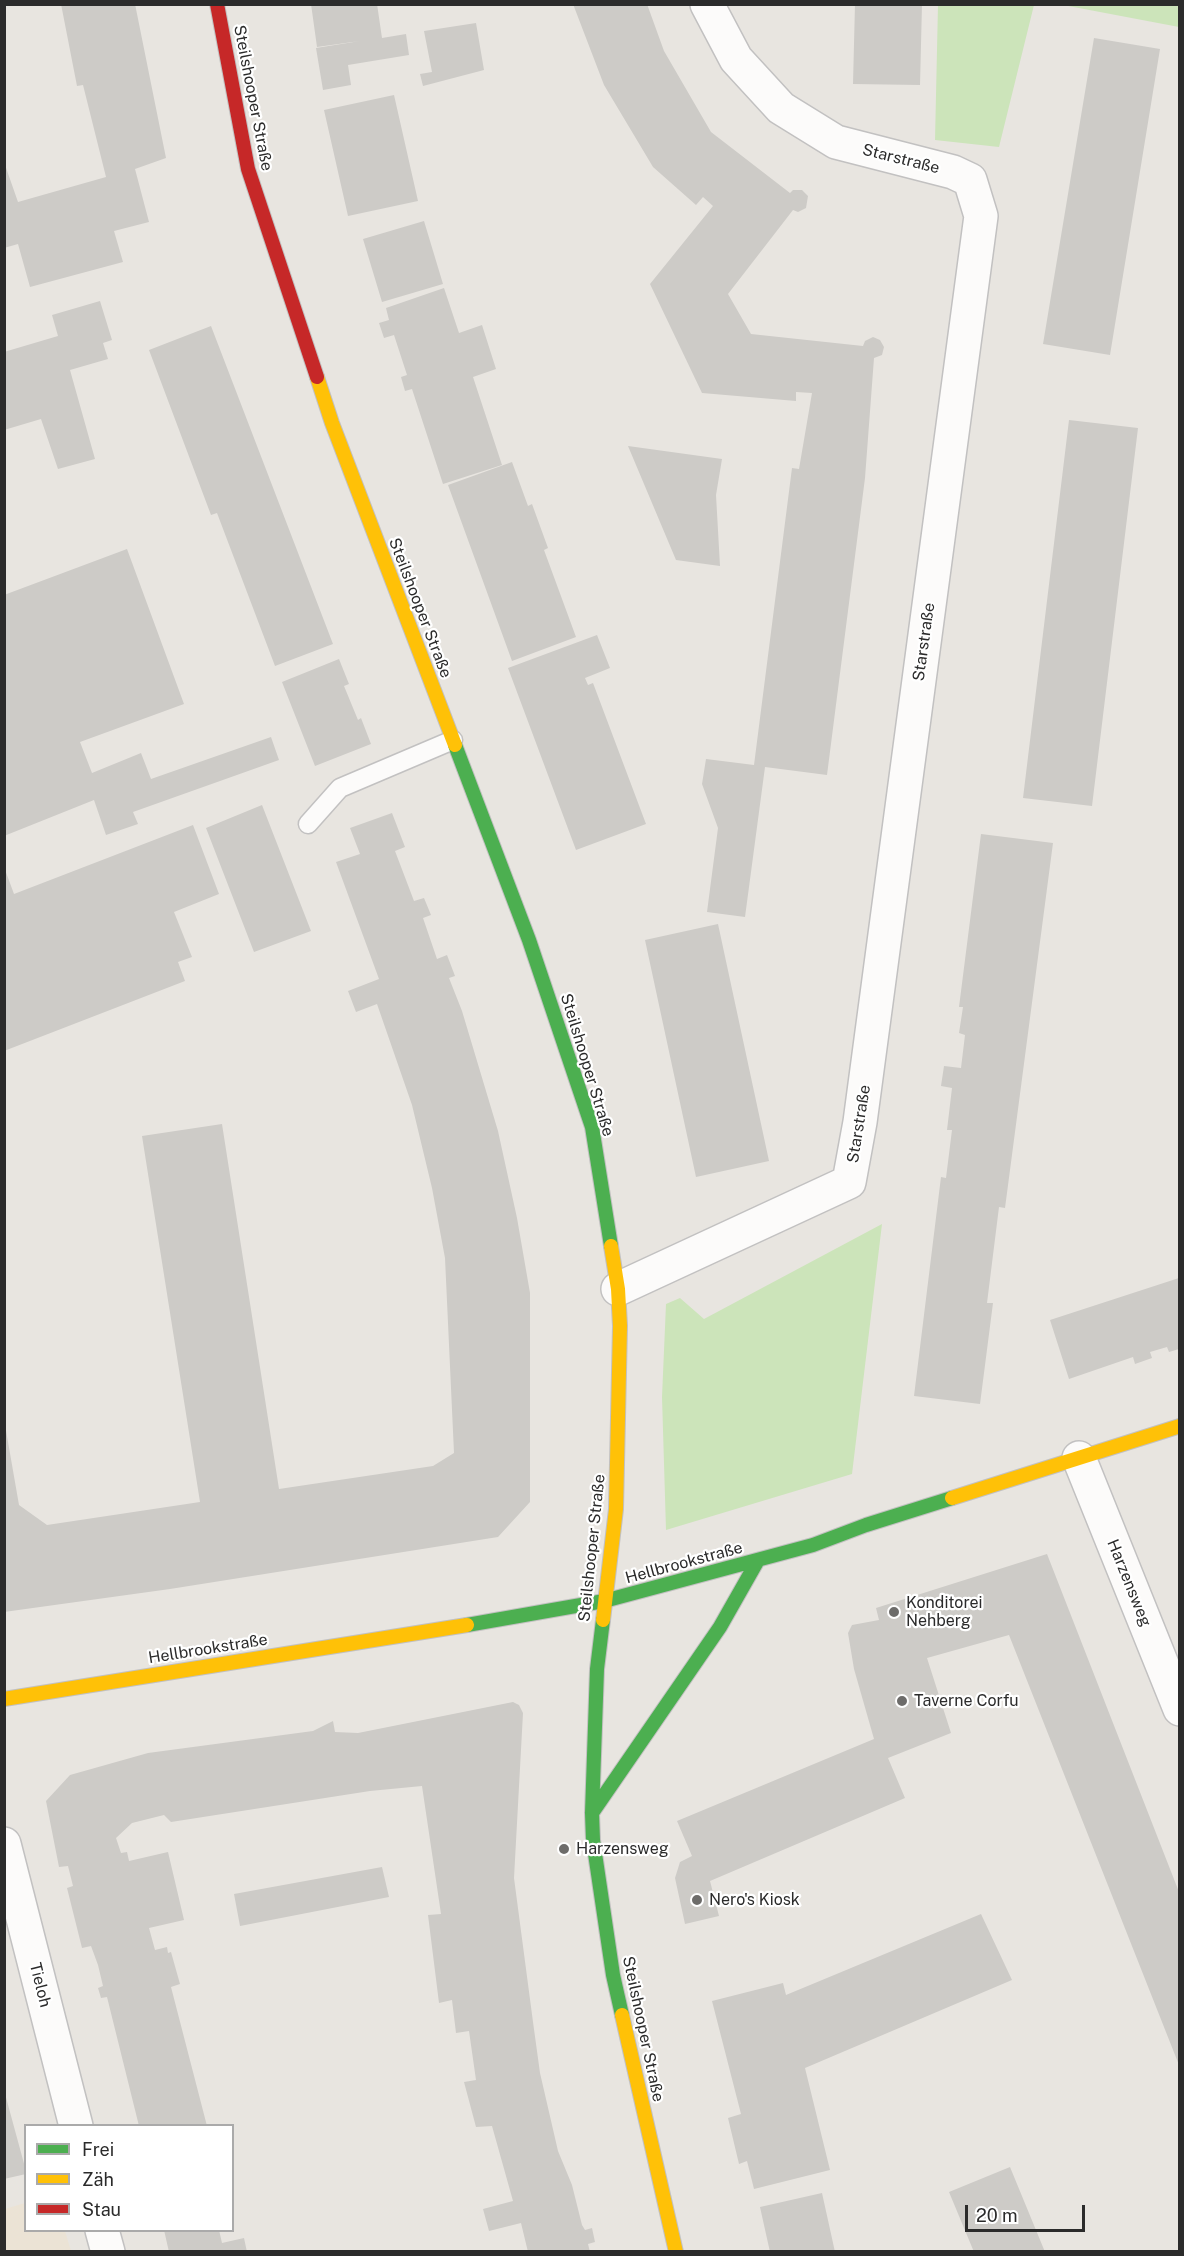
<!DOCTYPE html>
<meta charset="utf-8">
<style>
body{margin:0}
#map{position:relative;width:1184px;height:2256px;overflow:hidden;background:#e8e5e0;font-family:"Public Sans",sans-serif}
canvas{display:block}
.frame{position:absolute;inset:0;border:6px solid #2b2b2b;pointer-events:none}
.legend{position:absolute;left:24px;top:2124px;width:210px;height:108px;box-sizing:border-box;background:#fff;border:2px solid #aaa;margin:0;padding:8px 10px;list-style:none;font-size:18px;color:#2b2b2b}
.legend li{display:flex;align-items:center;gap:12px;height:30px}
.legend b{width:30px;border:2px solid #aaa}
.scale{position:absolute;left:965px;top:2205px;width:120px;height:27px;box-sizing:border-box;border:3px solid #2b2b2b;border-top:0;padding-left:8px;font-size:18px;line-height:21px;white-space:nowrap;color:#2b2b2b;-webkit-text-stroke:4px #fff;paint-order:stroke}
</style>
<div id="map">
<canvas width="1184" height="2256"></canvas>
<div class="frame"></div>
<ul class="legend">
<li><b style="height:8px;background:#4caf50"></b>Frei</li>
<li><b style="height:8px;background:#ffc107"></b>Zäh</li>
<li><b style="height:8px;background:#c62828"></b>Stau</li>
</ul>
<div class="scale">20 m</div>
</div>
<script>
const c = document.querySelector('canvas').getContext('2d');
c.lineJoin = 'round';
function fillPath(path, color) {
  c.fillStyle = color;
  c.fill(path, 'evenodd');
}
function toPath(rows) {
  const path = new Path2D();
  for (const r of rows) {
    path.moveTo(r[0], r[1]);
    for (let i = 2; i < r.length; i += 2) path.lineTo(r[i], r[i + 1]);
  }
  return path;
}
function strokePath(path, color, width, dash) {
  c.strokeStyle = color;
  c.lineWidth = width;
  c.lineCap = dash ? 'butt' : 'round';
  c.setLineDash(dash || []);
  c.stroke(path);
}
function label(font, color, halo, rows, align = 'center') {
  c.font = font + ' "Public Sans",sans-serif';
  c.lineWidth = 4.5;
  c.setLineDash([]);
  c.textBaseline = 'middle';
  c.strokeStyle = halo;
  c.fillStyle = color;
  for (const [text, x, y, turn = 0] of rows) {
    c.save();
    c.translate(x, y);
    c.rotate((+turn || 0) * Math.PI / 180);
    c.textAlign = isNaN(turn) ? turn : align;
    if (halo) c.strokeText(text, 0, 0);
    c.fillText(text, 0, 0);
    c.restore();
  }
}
fillPath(toPath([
 [25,2203,26,2230,65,2231,71,2251,5,2251,5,2209]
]), '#ebe3d5');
fillPath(toPath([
 [938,5,1034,5,999,147,935,140],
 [1063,5,1179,5,1179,27],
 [882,1224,852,1474,666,1530,662,1397,666,1304,680,1298,704,1319]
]), '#cce4ba');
fillPath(toPath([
 [61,4,135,4,166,158,135,169,149,222,114,231,123,262,30,287,18,244,4,248,4,162,18,202,106,177,83,85,77,86],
 [311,4,377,4,382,38,406,34,409,55,348,65,351,85,323,90,316,48,360,41,317,47],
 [573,4,647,4,664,51,711,132,790,193,793,190,802,190,808,196,806,208,798,212,793,210,728,294,751,334,863,346,865,341,873,337,880,340,884,347,882,355,874,358,865,478,827,775,765,767,745,917,707,912,718,828,702,784,706,759,754,765,792,468,799,469,812,393,796,392,796,401,702,393,650,284,713,206,703,197,696,205,653,167,604,85],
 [855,4,922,4,920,85,853,84],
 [476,23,484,70,423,86,420,74,432,72,424,31],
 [1094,38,1160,49,1110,355,1043,344],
 [394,95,418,201,348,216,324,110],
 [424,221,443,284,382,302,363,239],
 [444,288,459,333,482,325,496,369,473,377,502,465,443,484,412,389,405,391,401,377,407,375,394,335,384,338,379,323,389,320,386,308],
 [100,301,112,340,103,343,108,359,70,370,95,459,58,469,41,419,4,430,4,352,58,336,52,315],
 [211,326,333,644,275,666,217,513,211,515,149,350],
 [1069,420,1138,428,1092,806,1023,798],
 [628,446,722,459,716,495,720,566,676,560],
 [512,462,528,506,532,504,548,548,544,550,576,637,512,661,448,485],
 [127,549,184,704,80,742,92,773,141,753,151,779,271,737,279,760,133,812,138,824,106,835,94,800,4,836,4,595],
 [597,635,610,668,585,678,588,685,593,683,646,824,576,850,508,668],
 [339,659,349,684,344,686,358,720,361,718,371,744,315,766,282,682],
 [262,805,311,931,254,952,206,828],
 [392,813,405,847,395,851,414,901,424,898,431,915,423,918,437,959,447,955,455,976,449,978,462,1011,498,1131,517,1218,530,1293,530,1502,498,1537,170,1589,4,1612,4,1419,19,1505,47,1525,200,1502,142,1136,222,1124,279,1489,433,1466,454,1453,445,1258,432,1188,412,1105,377,1004,356,1012,348,991,379,979,336,862,360,854,350,828],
 [193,825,219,894,174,912,192,957,178,962,185,981,4,1051,4,867,14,894],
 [981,834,1053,843,1005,1208,999,1207,987,1303,993,1303,980,1404,914,1396,941,1177,946,1178,952,1130,947,1130,952,1088,941,1086,944,1066,961,1068,965,1035,959,1033,963,1007,959,1007],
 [718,924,769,1161,696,1177,645,940],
 [1179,1278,1179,1349,1169,1352,1167,1347,1150,1352,1152,1358,1135,1364,1133,1357,1069,1379,1050,1320],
 [1047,1554,1179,1892,1179,2065,1009,1635,927,1658,951,1733,888,1758,905,1798,710,1881,719,1916,685,1924,675,1878,680,1862,692,1856,677,1821,874,1739,854,1669,848,1633,852,1625,879,1620,876,1608],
 [513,1702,519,1705,523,1713,514,1878,533,2022,540,2073,558,2151,572,2185,582,2225,585,2230,592,2228,595,2242,588,2244,590,2252,528,2252,521,2223,489,2231,483,2209,513,2201,492,2126,476,2127,464,2082,476,2080,469,2031,456,2033,452,2000,439,2003,428,1915,441,1914,422,1786,370,1791,171,1822,164,1815,132,1823,116,1838,121,1853,127,1852,129,1861,168,1852,184,1920,149,1928,155,1950,167,1947,168,1953,171,1952,180,1984,171,1987,207,2126,139,2126,107,1997,101,1998,98,1988,103,1986,98,1965,91,1946,82,1948,67,1888,73,1886,68,1866,59,1867,46,1801,70,1775,148,1753,313,1731,333,1721,335,1732,358,1733],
 [382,1867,389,1897,240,1926,234,1894],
 [981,1914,1012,1980,805,2068,830,2170,754,2189,747,2161,739,2164,728,2118,741,2114,712,2001,783,1983,786,1995],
 [4,2090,26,2171,26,2174,4,2179],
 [1010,2167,1045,2252,974,2252,949,2192],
 [822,2193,835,2252,770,2252,760,2207],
 [164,2230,219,2230,222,2243,244,2238,247,2252,169,2252]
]), '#cdcbc7');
const lane = toPath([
 [308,824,340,788,453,740]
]);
const street = toPath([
 [618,1289,849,1182,860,1122,981,216,970,180,953,172,836,142,781,108,736,59,707,4],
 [1079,1458,1180,1709],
 [4,1844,76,2126],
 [102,2230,108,2252]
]);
const fast = toPath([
 [455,745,529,940,592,1127,611,1246],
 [603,1620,597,1669,592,1813,593,1840,613,1975,622,2015],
 [467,1625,604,1601,813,1545,866,1525,952,1498],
 [592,1813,720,1627,758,1560]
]);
const slow = toPath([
 [317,377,332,423,455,745],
 [952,1498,1180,1426],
 [603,1620,616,1509,620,1326,618,1289,611,1246],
 [4,1699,467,1625],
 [622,2015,676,2252]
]);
const jam = toPath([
 [217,4,248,169,317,377]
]);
strokePath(lane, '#c2c1c1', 21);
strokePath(street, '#c2c1c1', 36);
strokePath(fast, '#c2c1c1', 16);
strokePath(slow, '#c2c1c1', 16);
strokePath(jam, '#c2c1c1', 16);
strokePath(lane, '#fcfbfa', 18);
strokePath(street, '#fcfbfa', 33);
strokePath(fast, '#4caf50', 14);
strokePath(slow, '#ffc107', 14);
strokePath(jam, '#c62828', 14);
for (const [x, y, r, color] of [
 [894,1612,6,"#6d6c6a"],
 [902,1701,6,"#6d6c6a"],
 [564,1849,6,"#6d6c6a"],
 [697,1900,6,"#6d6c6a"]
]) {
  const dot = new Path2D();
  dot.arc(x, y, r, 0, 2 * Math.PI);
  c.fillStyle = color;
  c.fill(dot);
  strokePath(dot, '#fff', 2);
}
label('16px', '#2b2b2b', '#fff', [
 ["Steilshooper Straße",253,98,79],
 ["Starstraße",901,159,14],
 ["Steilshooper Straße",420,608,69],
 ["Starstraße",924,642,-82],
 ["Steilshooper Straße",587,1065,73],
 ["Starstraße",859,1124,-81],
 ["Steilshooper Straße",592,1548,-84],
 ["Hellbrookstraße",684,1563,-15],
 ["Harzensweg",1129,1583,68],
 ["Hellbrookstraße",208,1649,-9],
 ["Tieloh",40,1985,76],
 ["Steilshooper Straße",643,2029,78]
]);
label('16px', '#2b2b2b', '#fff', [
 ["Konditorei",906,1603],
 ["Nehberg",906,1621],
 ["Taverne Corfu",914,1701],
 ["Harzensweg",576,1849],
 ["Nero's Kiosk",709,1900]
], 'left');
</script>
